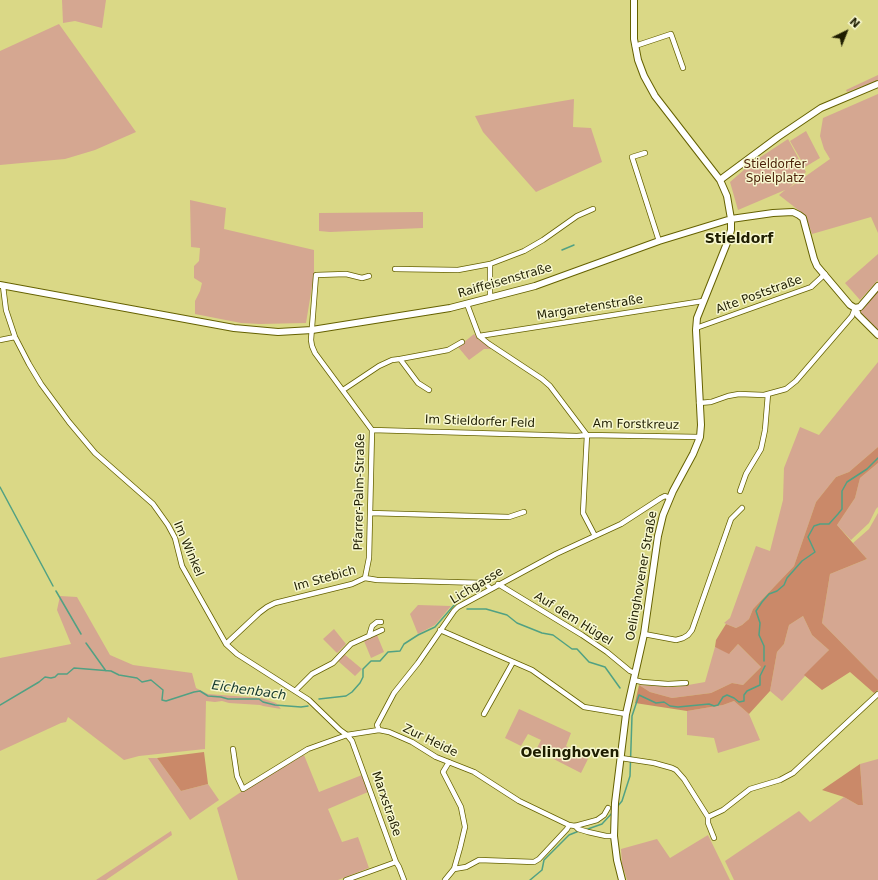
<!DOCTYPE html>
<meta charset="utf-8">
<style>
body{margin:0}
#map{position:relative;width:878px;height:880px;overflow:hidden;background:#dad886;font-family:"DejaVu Sans",sans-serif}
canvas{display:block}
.north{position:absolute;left:826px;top:12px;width:40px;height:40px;-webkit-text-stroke:3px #f7f7cf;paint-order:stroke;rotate:43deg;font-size:11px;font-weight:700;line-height:16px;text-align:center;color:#1e1d00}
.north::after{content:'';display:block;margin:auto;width:14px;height:18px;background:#1e1d00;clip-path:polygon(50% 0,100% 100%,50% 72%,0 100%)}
</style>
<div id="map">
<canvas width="878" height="880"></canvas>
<div class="north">N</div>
</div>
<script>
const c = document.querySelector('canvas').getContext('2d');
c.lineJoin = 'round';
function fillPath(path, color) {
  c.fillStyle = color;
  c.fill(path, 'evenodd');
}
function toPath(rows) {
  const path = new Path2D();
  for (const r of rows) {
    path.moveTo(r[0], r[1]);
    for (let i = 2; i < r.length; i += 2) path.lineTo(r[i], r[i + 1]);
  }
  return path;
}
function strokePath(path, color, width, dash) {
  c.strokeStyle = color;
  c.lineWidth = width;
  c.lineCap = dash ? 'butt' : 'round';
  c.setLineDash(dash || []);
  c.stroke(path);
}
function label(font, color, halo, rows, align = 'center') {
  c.font = font + ' "DejaVu Sans",sans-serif';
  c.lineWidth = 3;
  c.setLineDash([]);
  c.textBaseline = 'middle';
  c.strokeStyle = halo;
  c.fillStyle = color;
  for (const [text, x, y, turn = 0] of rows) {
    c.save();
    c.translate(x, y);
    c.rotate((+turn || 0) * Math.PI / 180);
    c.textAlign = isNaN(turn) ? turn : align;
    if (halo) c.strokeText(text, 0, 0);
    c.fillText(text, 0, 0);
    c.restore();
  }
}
fillPath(toPath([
 [62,0,106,0,102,28,75,21,63,23],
 [59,24,136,132,95,150,65,159,0,165,0,51],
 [878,75,878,80,847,92,846,90],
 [878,94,878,233,871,217,812,234,806,216,779,195,785,190,738,210,730,182,753,162,788,139,806,172,789,188,830,159,824,149,820,136,823,118],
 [574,99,573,127,591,128,602,162,536,192,483,132,475,116],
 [806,131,820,158,805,167,790,141],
 [190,200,226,208,224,229,314,250,314,275,306,323,260,324,241,323,195,314,195,301,200,291,202,283,194,278,194,266,199,261,200,248,191,247],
 [423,212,423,228,330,232,319,231,319,213],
 [878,254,878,280,860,300,845,283],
 [878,290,878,331,861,315,861,310],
 [474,334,478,339,493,349,484,349,469,360,458,347],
 [878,362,878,447,849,472,836,477,816,502,794,566,753,609,749,619,742,625,736,628,724,623,730,618,756,546,770,551,783,500,784,468,800,427,819,435],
 [878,463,878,507,876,509,869,523,851,540,837,525,855,498,860,478],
 [878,513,878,680,822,623,830,574,867,559,853,543,869,529],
 [60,596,77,597,110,655,133,665,192,673,196,688,208,694,261,698,276,703,281,709,263,706,260,705,229,703,222,701,215,702,206,701,205,749,139,756,124,760,68,717,66,722,61,723,0,751,0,658,71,644,57,610],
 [418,605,451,606,435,625,418,634,410,614],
 [803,616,812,635,829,650,782,701,770,691,777,652,784,644,789,625],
 [334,629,346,644,337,653,323,639],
 [377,635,384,652,371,658,364,641],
 [738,644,761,667,743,685,732,683,711,693,672,698,650,692,639,685,677,687,705,682,715,647,730,653],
 [344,654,362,669,355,676,338,661],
 [734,701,749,714,760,740,718,753,714,738,687,735,687,711,723,705],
 [519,709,571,733,566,746,588,759,581,773,536,750,541,740,528,734,521,746,505,738],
 [304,755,319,792,362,775,368,792,328,809,342,842,358,837,369,868,338,880,238,880,217,808,244,790],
 [148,758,157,758,181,791,208,784,219,800,190,820],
 [878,759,878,880,734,880,725,861,799,811,810,822,844,797,858,805,863,805,860,764],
 [171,831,172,835,106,880,96,880],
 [708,835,730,880,627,880,622,864,621,849,657,839,670,858]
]), '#d5a791');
fillPath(toPath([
 [878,447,878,463,860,478,855,498,837,525,867,559,830,574,822,623,878,680,878,690,874,693,850,672,822,690,804,675,829,650,812,635,803,616,789,625,784,644,777,652,770,691,749,714,734,701,723,705,687,711,635,703,639,685,650,692,672,698,711,693,732,683,743,685,761,667,738,644,729,654,715,647,716,640,726,624,736,628,742,625,749,619,753,609,794,566,816,502,836,477,849,472],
 [204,752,208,784,181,791,157,758],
 [860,764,863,805,858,805,844,797,822,790]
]), '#ca8969');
strokePath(toPath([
 [562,250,574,245],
 [0,487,53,586],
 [56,591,81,634],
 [467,609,486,609,507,615,517,623,542,633,553,635,572,649,577,649,589,662,605,667,620,688],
 [86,643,106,671],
 [764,661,764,646,759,635,760,623,756,611,762,602,769,594,777,591,784,585,787,578,802,561,815,552,808,537,814,526,820,524,829,524,838,514,842,509,842,491,847,482,867,469,878,458],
 [319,699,346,696,352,692,360,683,363,677,363,669,371,661,380,661,388,652,400,651,404,644,418,635,435,627,455,604],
 [0,705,39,682,45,677,51,678,55,677,58,674,67,674,74,668,111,671,119,675,137,678,142,682,151,680,163,690,162,700,166,701,194,692,200,691,208,696,221,697,228,699,259,699,263,702,275,705,301,707,308,706],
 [617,807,622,801,630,776,632,716,639,695,656,703,664,702,670,706,678,707,709,704,714,706,718,705,723,697,727,695,734,698,739,702,744,701,744,695,747,691,760,685,760,676,765,666],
 [585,830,602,824,613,812],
 [530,880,542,870,544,860,569,835,579,831]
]), '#51a183', 1.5);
const street = toPath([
 [635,46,671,34,683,68],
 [645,153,632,157,659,241],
 [395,269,458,270,490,264,524,251,543,240,577,216,593,209],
 [3,286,6,310,15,337,29,364,41,384,69,422,95,453,153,504,168,525,175,538,182,566,226,644,237,654,309,700,340,730,347,735,352,741,396,862,399,867,404,880],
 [490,298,490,264],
 [467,304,479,336,489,344,542,379,550,386,587,435],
 [696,328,811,287,825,274],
 [479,336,703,301],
 [0,340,15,337],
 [400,359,448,350,462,342],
 [343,390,379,366,392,360,400,359,418,383,429,390],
 [699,403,711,402,728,396,739,394,764,395,786,389,796,381,852,316,855,308],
 [372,430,577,436,587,435,700,437],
 [587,435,583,513,595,536],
 [740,491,746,474,761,449,765,430,768,394],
 [370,513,509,517,524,512],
 [365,578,369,558,372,430,315,353,312,346,311,340,316,275,346,274,362,278,369,276],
 [498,584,582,635,607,652,630,671,635,673],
 [440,630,532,670,584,707,626,714],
 [644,634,676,640,683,638,688,635,692,630,731,519,742,508],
 [369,636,372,626,377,622,381,622],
 [226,644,259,613,267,607,275,603,352,584,365,578,377,580,485,583,490,588],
 [634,680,642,682,668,684,686,683],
 [295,691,312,674,333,663,351,644,382,630],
 [484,714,513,662],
 [379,730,377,725,394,693,418,663,454,611,458,607,556,554,621,524,661,498,665,496,670,498],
 [233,749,237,776,243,789,308,749,347,735,379,730,389,732,412,742,436,757,474,772,519,801,569,825,575,826,597,820,604,815,608,808],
 [621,758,654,763,672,768,676,770,684,779,708,817,723,810,750,789,780,780,793,773,878,694],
 [708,817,708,823,714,838],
 [575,826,578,829,588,832,606,836,614,836],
 [454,869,466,867,479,860,534,862,539,859,567,829,569,825],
 [346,880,396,862],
 [445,880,454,869,460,848,465,827,461,807,443,772,449,762]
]);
const secondary = toPath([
 [720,180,778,137,821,108,878,84],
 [0,285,234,328,278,332,312,330,450,308,535,286,659,241,731,219,773,213,793,212,799,215,803,218,814,259,817,266,850,305,855,308],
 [855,308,858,315,878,335],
 [855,308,860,307,878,286],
 [622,880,617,860,614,836,615,803,626,714,644,634,658,536,663,515,673,491,693,454,700,437,701,425,696,330,697,318,727,243,731,230,731,219,727,196,720,180,655,96,644,76,638,60,634,39,634,0]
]);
strokePath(street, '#656100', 6);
strokePath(secondary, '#656100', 8);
strokePath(street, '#fff', 4.5);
strokePath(secondary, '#fff', 6);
label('12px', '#4d220a', '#f7f7cf', [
 ["Stieldorfer",775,165],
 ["Spielplatz",775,179]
]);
label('12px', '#1e1d00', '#f7f7cf', [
 ["Raiffeisenstraße",505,281,-16],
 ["Alte Poststraße",759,295,-20],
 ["Margaretenstraße",590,308,-9],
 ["Im Stieldorfer Feld",480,422,2],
 ["Am Forstkreuz",636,425,1],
 ["Pfarrer-Palm-Straße",360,492,-89],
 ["Im Winkel",188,549,67],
 ["Oelinghovener Straße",642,576,-80],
 ["Im Stebich",325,579,-16],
 ["Lichgasse",477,586,-31],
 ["Auf dem Hügel",573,619,32],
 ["Zur Heide",430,741,26],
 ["Marxstraße",386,804,71]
]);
label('italic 13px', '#173b2e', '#f7f7cf', [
 ["Eichenbach",249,691,8]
]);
label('bold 14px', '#1e1d00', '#f7f7cf', [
 ["Stieldorf",739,239],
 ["Oelinghoven",570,753]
]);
</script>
